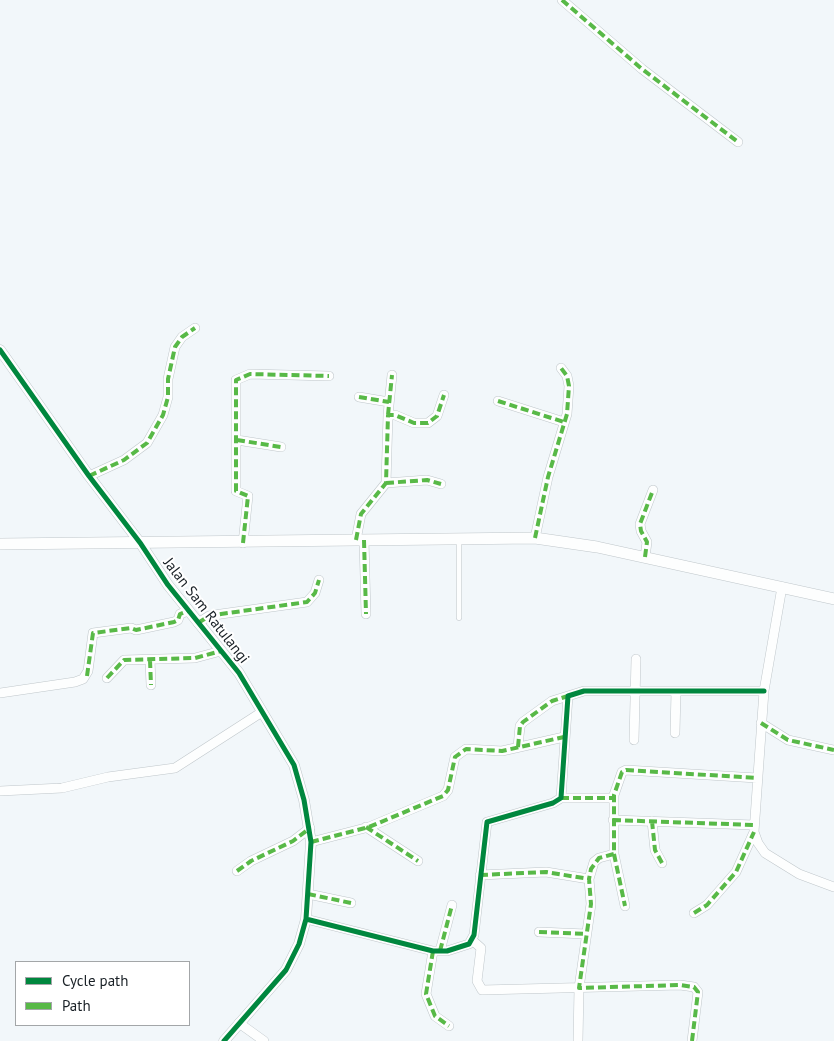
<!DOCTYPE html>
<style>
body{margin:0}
#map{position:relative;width:834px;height:1041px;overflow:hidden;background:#f2f7fa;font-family:"PT Sans",sans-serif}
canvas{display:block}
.legend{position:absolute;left:15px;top:961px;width:175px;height:65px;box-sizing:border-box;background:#fff;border:1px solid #a3a6a8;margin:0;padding:6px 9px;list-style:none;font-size:15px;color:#192026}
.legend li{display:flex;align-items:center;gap:10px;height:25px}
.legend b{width:25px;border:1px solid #a3a6a8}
</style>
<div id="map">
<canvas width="834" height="1041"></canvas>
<ul class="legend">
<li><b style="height:6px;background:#00873e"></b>Cycle path</li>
<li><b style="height:6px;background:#58b947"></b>Path</li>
</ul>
</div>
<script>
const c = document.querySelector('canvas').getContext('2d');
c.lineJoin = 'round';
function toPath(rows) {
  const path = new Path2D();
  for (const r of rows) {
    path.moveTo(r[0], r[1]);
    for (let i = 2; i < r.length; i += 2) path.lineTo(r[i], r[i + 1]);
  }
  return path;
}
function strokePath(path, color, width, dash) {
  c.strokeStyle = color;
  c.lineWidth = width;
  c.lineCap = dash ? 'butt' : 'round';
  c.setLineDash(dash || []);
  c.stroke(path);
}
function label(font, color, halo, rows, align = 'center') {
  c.font = font + ' "PT Sans",sans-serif';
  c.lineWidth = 4;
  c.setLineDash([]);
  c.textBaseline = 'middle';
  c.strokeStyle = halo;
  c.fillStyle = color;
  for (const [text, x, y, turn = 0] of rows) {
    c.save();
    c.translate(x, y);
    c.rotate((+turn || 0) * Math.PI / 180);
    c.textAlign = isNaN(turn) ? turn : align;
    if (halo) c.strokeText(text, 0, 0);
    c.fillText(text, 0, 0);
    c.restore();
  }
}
const service = toPath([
 [459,618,459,540]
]);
const minor = toPath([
 [562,0,642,69,738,142],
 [359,397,389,402],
 [498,401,564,422],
 [388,415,392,375],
 [237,440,281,447],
 [89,476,124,460,147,443,163,415,168,397,168,379,175,347,182,337,195,328],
 [386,483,427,480,441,484],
 [535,538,548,477,567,414,569,386,567,376,561,368],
 [356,540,361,514,386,483,388,415,395,415,414,423,428,423,437,416,444,395],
 [364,540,366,614],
 [243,543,248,496,236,491,236,380,250,374,329,376],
 [645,557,647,542,641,531,640,524,653,490],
 [782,587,764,691,754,832,758,843,765,853,799,874,834,887],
 [198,623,209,616,221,614,307,602,315,593,319,580],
 [150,660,151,685],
 [107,678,124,660,195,658,221,651],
 [0,693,75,682,83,679,88,671,93,633,131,628,136,630,174,622,178,620,180,614,188,611],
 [761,723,788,740,834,750],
 [675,733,676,691],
 [634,740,636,659],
 [518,747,520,726,523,722,552,701,568,696],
 [0,791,62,788,108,777,175,768,262,712],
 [561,798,614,798],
 [613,820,754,825],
 [652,821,655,850,662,863],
 [366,827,418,861],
 [311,842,369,827,443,796,448,790,455,757,466,749,502,751,564,737],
 [614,854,625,906],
 [237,871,251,861,293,841,310,828],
 [480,875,546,872,589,879],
 [308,894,351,903],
 [694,913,707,905,736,872,754,832],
 [306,919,433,951,447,951,469,944,474,935,487,822,553,803,561,798,568,696,584,691,764,691],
 [539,932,586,934],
 [472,940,481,948,477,981,482,990,680,985,694,987,698,992,692,1041],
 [433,951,426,994,435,1016,449,1026],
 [440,951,452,905],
 [239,1023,264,1041],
 [578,1041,579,988,591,904,589,879,594,862,599,858,614,854,614,795,622,772,626,770,757,778]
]);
const tertiary = toPath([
 [0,350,89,476,141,544,168,585,239,673,294,765,304,800,311,842,306,919,299,944,286,970,224,1041]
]);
const secondary = toPath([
 [0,544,535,538,597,547,834,599]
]);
strokePath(service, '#bfc6ca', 5.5);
strokePath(minor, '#bfc6ca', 10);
strokePath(tertiary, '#bfc6ca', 11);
strokePath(secondary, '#bfc6ca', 12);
strokePath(service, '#fdfefe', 4.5);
strokePath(minor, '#fdfefe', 9);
strokePath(tertiary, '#fdfefe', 10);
strokePath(secondary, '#fdfefe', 11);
strokePath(toPath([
 [562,0,642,69,738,142],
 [359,397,389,402],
 [498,401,564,422],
 [388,415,392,375],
 [237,440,281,447],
 [89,476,124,460,147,443,163,415,168,397,168,379,175,347,182,337,195,328],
 [386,483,427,480,441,484],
 [535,538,548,477,567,414,569,386,567,376,561,368],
 [356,540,361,514,386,483,388,415,395,415,414,423,428,423,437,416,444,395],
 [364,540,366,614],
 [243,543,248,496,236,491,236,380,250,374,329,376],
 [645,557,647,542,641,531,640,524,653,490],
 [198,623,209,616,221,614,307,602,315,593,319,580],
 [150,660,151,685],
 [87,676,93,633,131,628,136,630,174,622,178,620,180,614,188,611],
 [107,678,124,660,195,658,221,651],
 [761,723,788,740,834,750],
 [518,747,520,726,523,722,552,701,568,696],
 [561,798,614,798],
 [613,820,754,825],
 [652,821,655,850,662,863],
 [366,827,418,861],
 [311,842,369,827,443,796,448,790,455,757,466,749,502,751,564,737],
 [614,854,625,906],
 [237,871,251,861,293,841,310,828],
 [480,875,546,872,589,879],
 [308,894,351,903],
 [694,913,707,905,736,872,754,832],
 [539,932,586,934],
 [433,951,426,994,435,1016,449,1026],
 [440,951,452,905],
 [692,1041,698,992,694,987,680,985,579,988,591,904,589,879,591,869,599,858,614,854,614,795,622,772,626,770,757,778]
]), '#58b947', 4, [8, 4]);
strokePath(toPath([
 [0,350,89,476,141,544,168,585,239,673,294,765,304,800,311,842,306,919,299,944,286,970,224,1041],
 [306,919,433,951,447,951,469,944,474,935,487,822,553,803,561,798,568,696,584,691,764,691]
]), '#00873e', 5);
label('15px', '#192026', '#fff', [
 ["Jalan Sam Ratulangi",206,611,52]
]);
</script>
